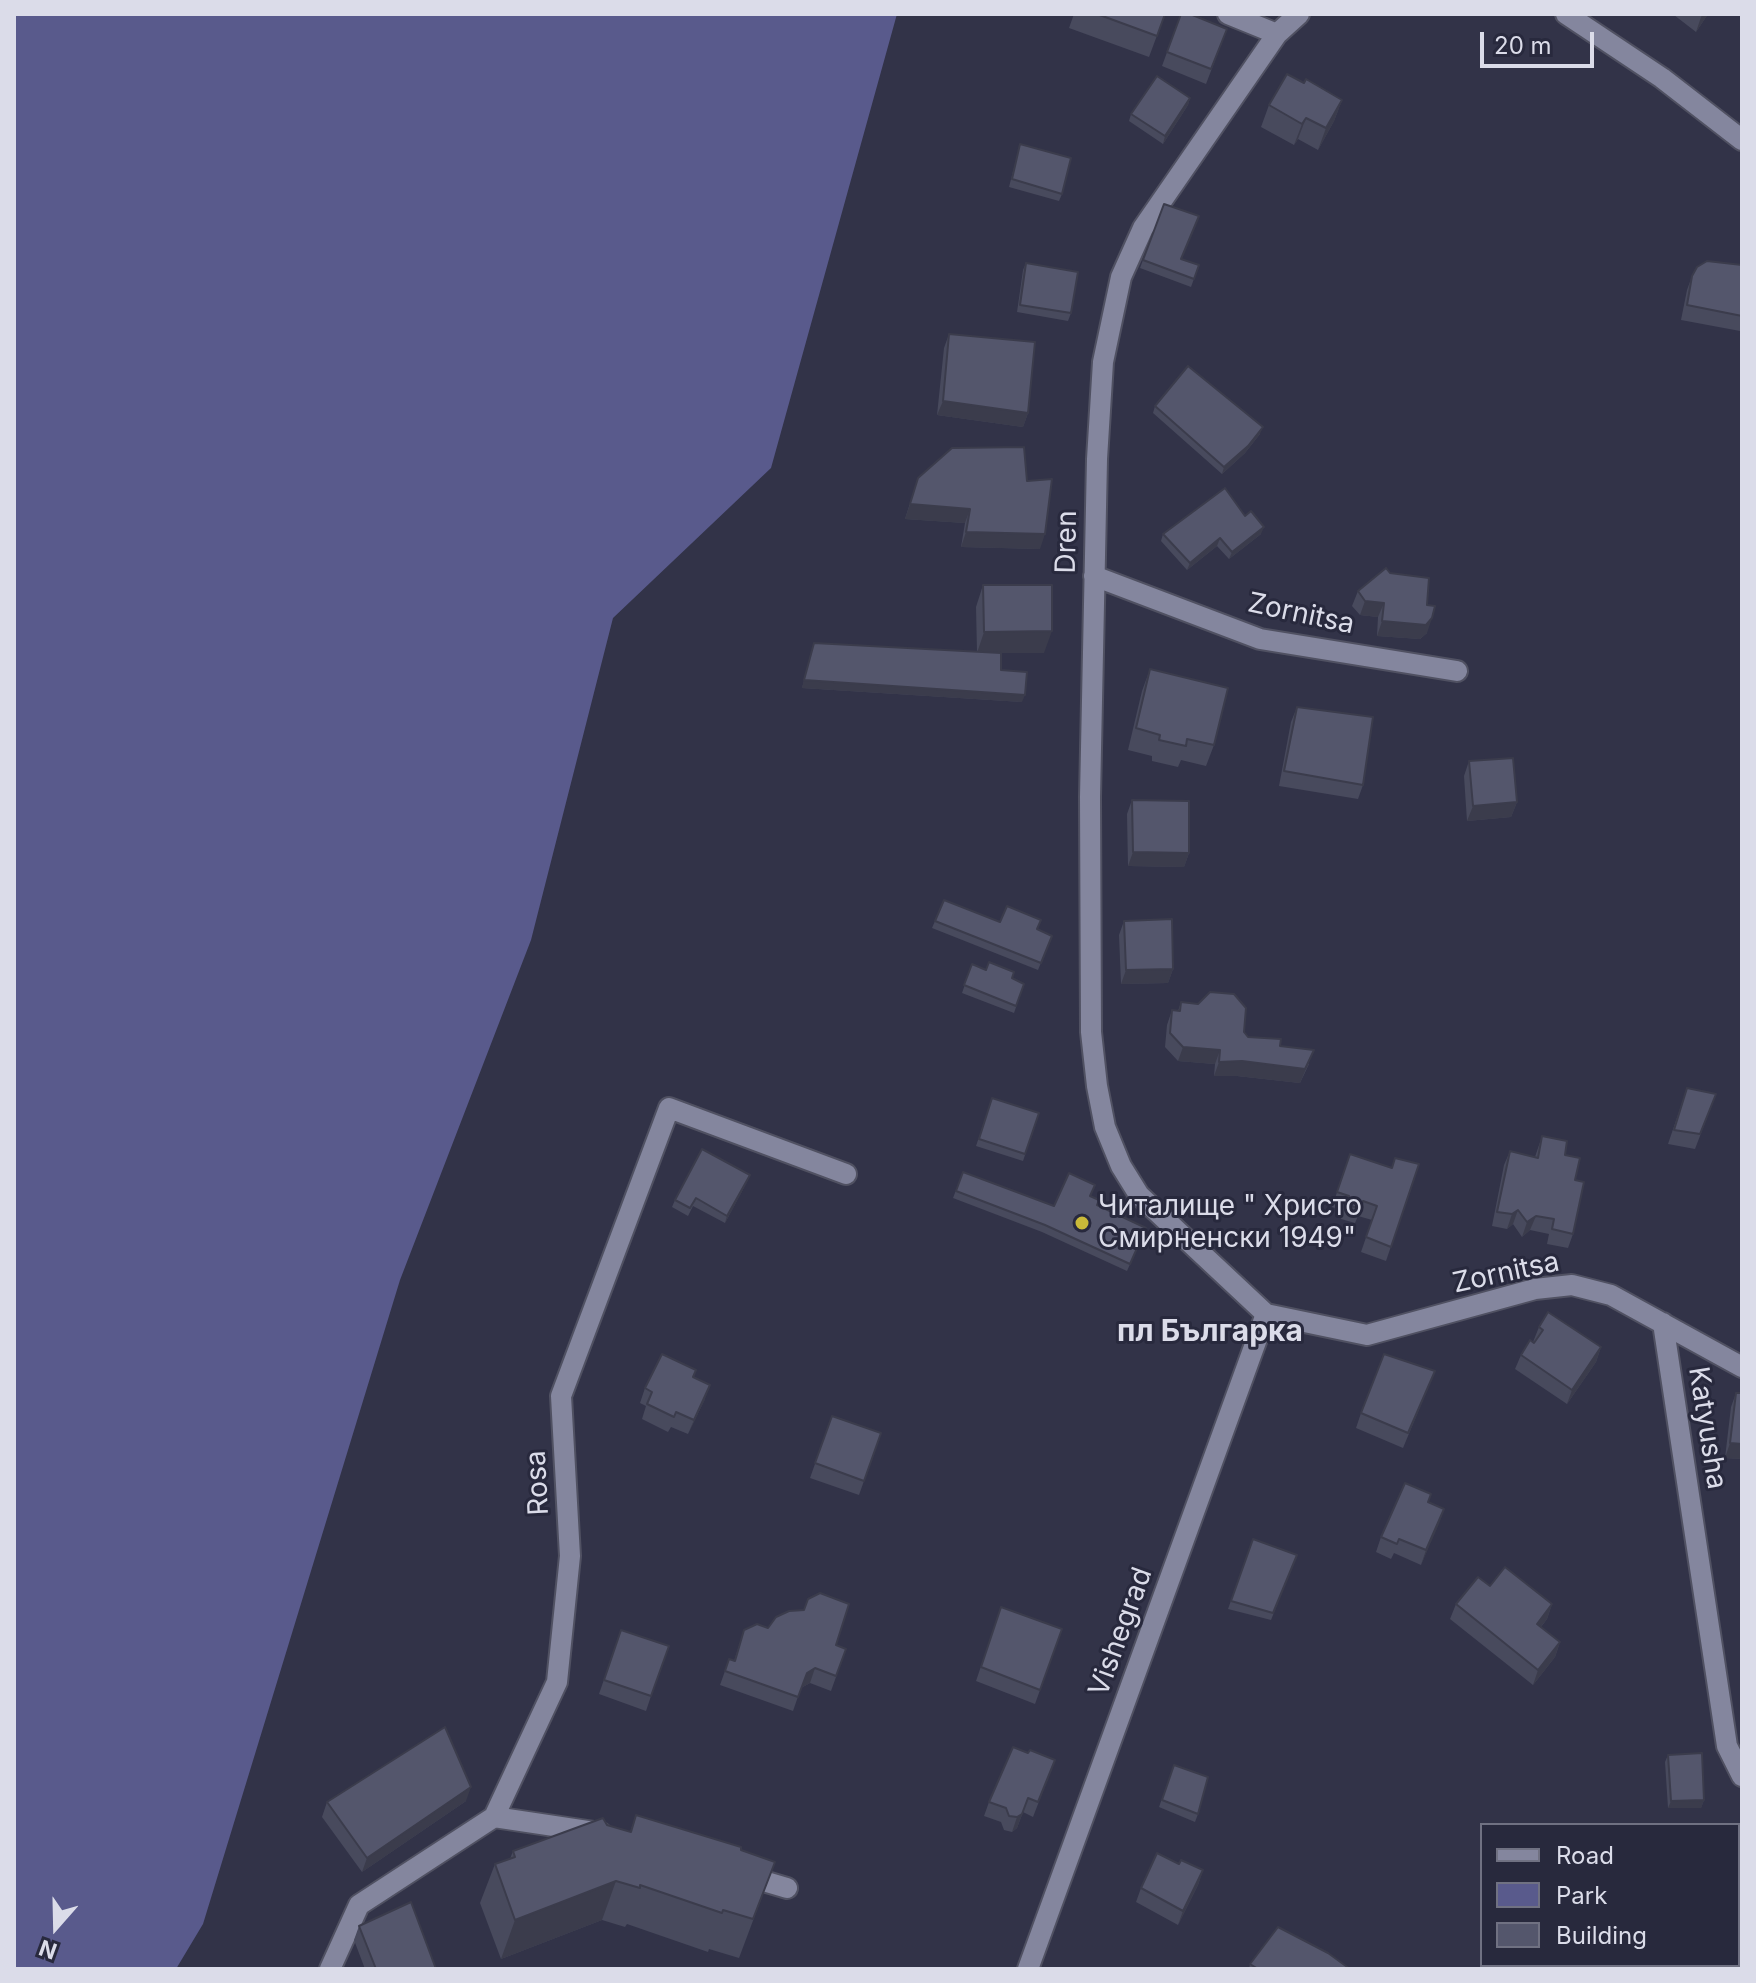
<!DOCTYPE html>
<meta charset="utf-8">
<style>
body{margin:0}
#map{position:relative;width:1756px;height:1983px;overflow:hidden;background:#323348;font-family:Inter,sans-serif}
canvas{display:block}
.frame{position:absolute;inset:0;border:16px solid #dbdce9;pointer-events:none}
.legend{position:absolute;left:1480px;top:1823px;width:260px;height:144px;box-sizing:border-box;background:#28293d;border:2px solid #707182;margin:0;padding:10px 14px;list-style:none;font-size:24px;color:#dbdce9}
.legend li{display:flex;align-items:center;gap:16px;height:40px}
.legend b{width:40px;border:2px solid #707182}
.north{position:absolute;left:16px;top:1887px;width:80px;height:80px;-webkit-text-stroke:6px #28293d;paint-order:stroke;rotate:200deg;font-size:22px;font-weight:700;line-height:32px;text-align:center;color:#dbdce9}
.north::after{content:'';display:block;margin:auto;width:28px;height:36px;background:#dbdce9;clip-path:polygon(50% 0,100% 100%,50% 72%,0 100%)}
.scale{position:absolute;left:1480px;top:32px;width:114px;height:36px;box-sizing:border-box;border:4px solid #dbdce9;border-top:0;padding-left:10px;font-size:24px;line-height:28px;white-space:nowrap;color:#dbdce9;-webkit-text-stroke:6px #28293d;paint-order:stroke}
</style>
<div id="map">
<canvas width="1756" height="1983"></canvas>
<div class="frame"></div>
<ul class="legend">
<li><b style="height:10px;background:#84869e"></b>Road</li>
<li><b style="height:22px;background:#595a8c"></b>Park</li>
<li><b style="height:22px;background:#54566c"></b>Building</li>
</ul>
<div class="north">N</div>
<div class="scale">20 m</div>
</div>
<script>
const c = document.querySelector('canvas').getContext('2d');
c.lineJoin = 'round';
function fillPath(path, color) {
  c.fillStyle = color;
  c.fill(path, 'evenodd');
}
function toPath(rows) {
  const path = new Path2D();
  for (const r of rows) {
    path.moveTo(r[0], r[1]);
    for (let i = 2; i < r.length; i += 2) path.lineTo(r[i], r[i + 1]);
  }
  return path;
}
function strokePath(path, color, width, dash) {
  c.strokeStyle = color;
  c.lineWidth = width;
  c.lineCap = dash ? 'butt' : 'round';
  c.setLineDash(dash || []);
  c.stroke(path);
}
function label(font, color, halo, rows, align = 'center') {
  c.font = font + ' Inter,sans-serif';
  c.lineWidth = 6;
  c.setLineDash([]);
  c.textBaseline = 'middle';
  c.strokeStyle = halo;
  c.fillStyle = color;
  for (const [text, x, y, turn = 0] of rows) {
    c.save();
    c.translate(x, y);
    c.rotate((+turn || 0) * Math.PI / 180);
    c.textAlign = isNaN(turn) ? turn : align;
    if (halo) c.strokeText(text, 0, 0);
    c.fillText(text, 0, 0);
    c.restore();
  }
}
fillPath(toPath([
 [14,14,897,14,771,468,613,618,531,940,400,1280,203,1924,176,1969,14,1969]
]), '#595a8c');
const minor = toPath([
 [1228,14,1277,34],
 [1299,14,1277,34,1143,228,1121,277,1103,362,1097,459,1090,797,1091,1032,1097,1086,1105,1127,1121,1166,1139,1195,1266,1314,1367,1335,1535,1289,1572,1285,1611,1295,1742,1367],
 [1566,14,1662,78,1742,140],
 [1094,576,1260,639,1457,671],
 [1663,1323,1727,1746,1742,1776],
 [494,1817,601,1833],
 [743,1875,787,1888],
 [330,1969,359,1905,494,1817,557,1682,570,1556,561,1396,669,1108,846,1174],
 [1028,1969,1266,1314]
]);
strokePath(minor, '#505162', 24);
strokePath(minor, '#84869e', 20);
fillPath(toPath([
 [1074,14,1165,14,1149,57,1069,28],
 [1181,14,1227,29,1206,84,1162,66],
 [1675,14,1708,14,1696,32,1674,15],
 [1304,83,1342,100,1334,121,1318,150,1298,139,1294,145,1261,127,1269,105],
 [1190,98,1188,105,1163,144,1129,121,1131,114],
 [1020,144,1062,194,1059,201,1009,187],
 [1164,204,1182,259,1199,265,1191,287,1140,268],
 [1026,263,1071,313,1068,321,1017,312,1023,270],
 [1742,265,1742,326,1740,331,1681,320,1687,290,1692,276],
 [949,334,1028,413,1023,427,937,415,944,348],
 [1155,406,1260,434,1245,453,1222,474,1153,413],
 [918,478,1027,481,1040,549,961,547,965,523,905,519],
 [1245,516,1261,534,1229,559,1217,546,1187,570,1161,541,1163,534],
 [1390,573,1427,605,1427,633,1420,639,1377,636,1378,617,1360,615,1352,606,1358,591],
 [983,585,1044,653,1001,653,1001,670,1022,702,802,688,814,643,977,652,976,607],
 [1150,669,1214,745,1206,766,1181,760,1178,767,1152,761,1152,756,1128,750,1142,691],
 [1297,707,1363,785,1358,799,1279,786,1291,722],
 [1469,761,1517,802,1511,817,1467,821,1464,776],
 [1132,800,1189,853,1184,867,1128,866,1127,814],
 [944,900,1000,922,1037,930,1052,936,1038,970,932,928],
 [1124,921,1173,969,1168,983,1121,984,1119,935],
 [972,964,1024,984,1014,1013,962,993],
 [1181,1002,1244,1032,1248,1037,1280,1046,1309,1064,1300,1083,1237,1076,1214,1076,1215,1064,1178,1061,1165,1047,1167,1025,1172,1010,1178,1011],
 [1687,1088,1716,1094,1695,1149,1668,1144],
 [992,1098,1039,1113,1023,1161,976,1146],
 [1542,1136,1565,1155,1575,1180,1573,1234,1568,1248,1547,1244,1549,1234,1530,1230,1522,1237,1513,1224,1507,1229,1492,1226,1504,1165,1510,1151,1535,1157],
 [1350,1154,1391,1168,1419,1164,1386,1261,1361,1252,1372,1220,1358,1216,1355,1223,1341,1219,1343,1210,1332,1207],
 [963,1172,1054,1206,1091,1196,1097,1205,1146,1228,1127,1271,1042,1232,953,1198],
 [747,1182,725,1223,693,1206,688,1216,672,1207,675,1200],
 [1539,1327,1601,1347,1596,1362,1567,1404,1515,1369,1521,1355,1535,1342,1533,1342],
 [1435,1371,1403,1448,1356,1428,1361,1413],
 [694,1377,705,1399,688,1434,671,1427,668,1432,642,1419,646,1406,640,1403,645,1388],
 [1736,1393,1742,1393,1742,1459,1725,1458,1731,1407],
 [832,1416,881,1433,859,1495,810,1478],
 [1428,1502,1444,1509,1421,1565,1394,1553,1391,1559,1376,1552,1381,1537],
 [1253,1539,1297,1555,1271,1620,1228,1609],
 [1456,1604,1552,1604,1547,1619,1541,1627,1560,1642,1555,1657,1533,1685,1450,1619],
 [1001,1607,1062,1629,1035,1704,976,1681],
 [768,1628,846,1649,831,1691,810,1683,801,1688,793,1711,720,1685,725,1671,734,1661,744,1630],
 [621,1630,651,1696,646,1711,599,1694],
 [1028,1753,1055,1760,1033,1817,1023,1812,1017,1828,1012,1832,1004,1830,1001,1822,984,1816,989,1802],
 [1668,1755,1704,1800,1701,1808,1668,1808,1665,1762],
 [1174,1765,1198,1814,1195,1822,1159,1807],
 [466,1801,362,1872,322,1817,327,1802],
 [636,1815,775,1862,739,1958,709,1949,708,1952,627,1924,625,1927,602,1920,501,1959,480,1903,495,1864,510,1859,513,1851,607,1825,630,1832],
 [1179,1864,1203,1870,1198,1885,1178,1925,1136,1902,1141,1888],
 [359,1926,436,1969,365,1969,354,1940],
 [1250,1964,1350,1969,1249,1969]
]), '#484a5d');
fillPath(toPath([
 [1703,14,1708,14,1696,32,1701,17],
 [1190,98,1188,105,1163,144,1165,136],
 [1342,100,1334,121,1318,150,1326,128],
 [1306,118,1298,139,1294,145,1302,124],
 [943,401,1028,413,1023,427,937,415],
 [1263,427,1260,434,1245,453,1222,474,1224,467],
 [910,504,970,509,965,523,905,519],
 [1264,527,1261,534,1229,559,1232,552],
 [966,532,1045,534,1040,549,961,547],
 [1220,538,1217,546,1187,570,1190,563],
 [1365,601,1384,603,1378,617,1360,615],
 [1432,618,1427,633,1420,639,1377,636,1382,621],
 [1052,631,1044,653,977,653,984,632],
 [804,680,1025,695,1022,702,802,688],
 [1517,802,1511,817,1467,821,1473,806],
 [1133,852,1189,853,1184,867,1128,866],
 [1173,969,1168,983,1121,984,1126,970],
 [1183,1047,1220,1050,1215,1064,1178,1061],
 [1314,1050,1300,1083,1237,1076,1214,1076,1219,1062],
 [750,1175,747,1182,725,1223,727,1216],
 [1518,1210,1513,1224,1507,1229,1512,1214],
 [1536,1216,1530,1230,1522,1237,1527,1222],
 [1601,1347,1596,1362,1567,1404,1572,1390],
 [710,1385,705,1399,688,1434,694,1420],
 [1730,1443,1742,1444,1742,1459,1725,1458],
 [1444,1509,1439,1524,1421,1565,1426,1550],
 [1552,1604,1547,1619,1532,1638,1537,1624],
 [1560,1642,1555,1657,1533,1685,1538,1670],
 [815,1668,810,1683,801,1688,807,1673],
 [471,1787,466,1801,362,1872,367,1858],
 [1028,1798,1017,1828,1012,1832,1017,1817],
 [1704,1800,1701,1808,1668,1808,1671,1801],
 [1203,1870,1198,1885,1178,1925,1183,1911],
 [616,1881,602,1920,501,1959,515,1920]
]), '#3b3c4c');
const building = toPath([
 [1097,14,1165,14,1157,36,1097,14],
 [1181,14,1190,14,1227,29,1211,69,1167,52,1181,14],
 [1287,74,1304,83,1306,79,1342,100,1326,128,1306,118,1302,124,1269,105,1287,74],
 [1157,76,1190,98,1165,136,1131,114,1157,76],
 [1020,144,1071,158,1062,194,1012,179,1020,144],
 [1164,204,1199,216,1181,259,1199,265,1194,279,1143,260,1164,204],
 [1707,261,1742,265,1742,316,1687,305,1692,276,1697,267,1707,261],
 [1026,263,1078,272,1071,313,1020,305,1026,263],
 [949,334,1035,342,1028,413,943,401,949,334],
 [1188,366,1263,427,1248,446,1224,467,1155,406,1188,366],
 [1024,447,1027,481,1052,479,1045,534,966,532,970,509,910,504,918,478,952,448,1024,447],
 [1225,488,1245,516,1251,511,1264,527,1232,552,1220,538,1190,563,1163,534,1225,488],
 [1386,568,1390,573,1429,578,1427,605,1435,606,1432,618,1426,625,1382,621,1384,603,1365,601,1358,591,1386,568],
 [983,585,1052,585,1052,631,984,632,983,585],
 [814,643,1001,653,1001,670,1027,672,1025,695,804,680,814,643],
 [1150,669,1228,688,1214,745,1187,739,1186,746,1159,740,1160,735,1136,728,1150,669],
 [1297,707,1373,717,1363,785,1284,771,1297,707],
 [1513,758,1517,802,1473,806,1469,761,1513,758],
 [1132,800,1189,801,1189,853,1133,852,1132,800],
 [944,900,1000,922,1007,906,1041,920,1037,929,1052,936,1041,963,935,921,944,900],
 [1172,919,1173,969,1126,970,1124,921,1172,919],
 [989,962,1014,972,1012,978,1024,984,1016,1006,964,985,972,964,986,970,989,962],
 [1210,992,1234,994,1246,1008,1244,1032,1248,1037,1281,1039,1280,1046,1314,1050,1305,1069,1242,1061,1219,1062,1220,1050,1183,1047,1170,1033,1172,1010,1180,1011,1181,1002,1198,1004,1210,992],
 [1687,1088,1716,1094,1700,1134,1674,1130,1687,1088],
 [992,1098,1039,1113,1025,1154,979,1139,992,1098],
 [1542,1136,1567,1141,1565,1155,1580,1158,1575,1180,1584,1182,1573,1234,1552,1229,1554,1219,1536,1216,1527,1222,1518,1210,1512,1214,1497,1212,1510,1151,1538,1158,1542,1136],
 [702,1149,750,1175,727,1216,696,1198,690,1208,675,1200,702,1149],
 [1350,1154,1392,1168,1395,1158,1419,1164,1391,1247,1366,1237,1377,1206,1363,1201,1360,1209,1346,1204,1349,1196,1337,1192,1350,1154],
 [963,1172,1054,1206,1069,1173,1095,1185,1090,1196,1099,1200,1097,1205,1146,1228,1130,1264,1045,1225,956,1191,963,1172],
 [1548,1312,1601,1347,1572,1390,1521,1355,1530,1340,1534,1343,1543,1330,1539,1327,1548,1312],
 [662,1354,696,1370,693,1377,710,1385,694,1420,676,1412,674,1417,647,1404,652,1392,645,1388,662,1354],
 [1384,1354,1435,1371,1408,1433,1361,1413,1384,1354],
 [1736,1393,1742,1393,1742,1444,1730,1443,1736,1393],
 [832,1416,881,1433,864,1481,815,1463,832,1416],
 [1405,1483,1431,1494,1428,1502,1444,1509,1426,1550,1399,1539,1397,1544,1381,1537,1405,1483],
 [1253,1539,1297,1555,1273,1613,1231,1601,1253,1539],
 [1505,1567,1552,1604,1537,1624,1560,1642,1538,1670,1456,1604,1478,1577,1490,1586,1505,1567],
 [820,1593,849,1604,836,1645,846,1649,836,1676,815,1668,807,1673,798,1697,725,1671,729,1659,735,1661,744,1630,757,1624,768,1628,776,1617,789,1611,804,1610,808,1599,820,1593],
 [1001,1607,1062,1629,1040,1690,981,1667,1001,1607],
 [621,1630,669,1646,651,1696,604,1680,621,1630],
 [445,1727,471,1787,367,1858,327,1802,445,1727],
 [1013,1747,1028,1753,1030,1750,1055,1760,1038,1802,1028,1798,1022,1814,1017,1817,1009,1816,1006,1808,989,1802,1013,1747],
 [1702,1753,1704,1800,1671,1801,1668,1755,1702,1753],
 [1174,1765,1208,1777,1198,1814,1162,1800,1174,1765],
 [636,1815,741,1847,741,1850,775,1862,753,1919,723,1910,722,1913,640,1885,640,1888,616,1881,515,1920,495,1864,515,1857,513,1851,603,1818,607,1825,631,1832,636,1815],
 [1157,1853,1179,1864,1181,1860,1203,1870,1183,1911,1141,1888,1157,1853],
 [411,1902,436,1969,376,1969,359,1926,411,1902],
 [1278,1927,1328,1953,1350,1969,1258,1969,1250,1964,1278,1927]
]);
fillPath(building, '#54566c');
strokePath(building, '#3b3c4c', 2);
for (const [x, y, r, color] of [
 [1082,1223,8,"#caba39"]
]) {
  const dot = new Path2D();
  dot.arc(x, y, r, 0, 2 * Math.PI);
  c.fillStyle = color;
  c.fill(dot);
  strokePath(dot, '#28293d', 3);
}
label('28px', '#dbdce9', '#28293d', [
 ["Dren",1067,542,-89],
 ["Zornitsa",1301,614,12],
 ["Zornitsa",1506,1273,-12],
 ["Katyusha",1707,1428,81],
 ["Rosa",538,1483,-93],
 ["Vishegrad",1121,1632,-70]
]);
label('28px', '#dbdce9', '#28293d', [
 ["Читалище \" Христо",1098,1207],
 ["Смирненски 1949\"",1098,1239]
], 'left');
label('bold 30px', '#dbdce9', '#28293d', [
 ["пл Българка",1210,1332]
]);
</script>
